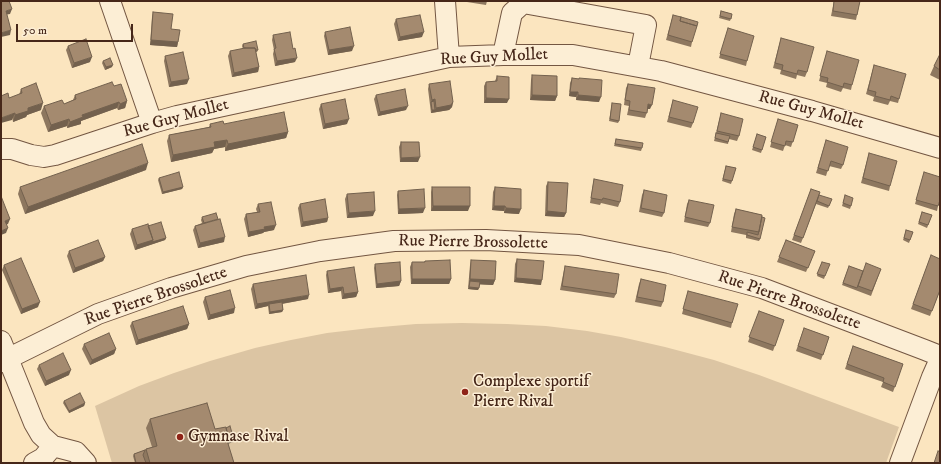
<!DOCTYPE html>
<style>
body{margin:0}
#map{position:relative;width:941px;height:464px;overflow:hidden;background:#fbe5bf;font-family:"IM FELL DW Pica",serif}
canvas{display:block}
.frame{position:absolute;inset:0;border:2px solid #462719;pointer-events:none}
.scale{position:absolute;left:16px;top:24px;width:117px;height:18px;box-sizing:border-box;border:2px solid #462719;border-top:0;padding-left:5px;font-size:12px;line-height:14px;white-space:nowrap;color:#462719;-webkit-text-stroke:3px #fceed5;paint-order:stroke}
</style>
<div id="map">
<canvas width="941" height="464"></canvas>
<div class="frame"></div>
<div class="scale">50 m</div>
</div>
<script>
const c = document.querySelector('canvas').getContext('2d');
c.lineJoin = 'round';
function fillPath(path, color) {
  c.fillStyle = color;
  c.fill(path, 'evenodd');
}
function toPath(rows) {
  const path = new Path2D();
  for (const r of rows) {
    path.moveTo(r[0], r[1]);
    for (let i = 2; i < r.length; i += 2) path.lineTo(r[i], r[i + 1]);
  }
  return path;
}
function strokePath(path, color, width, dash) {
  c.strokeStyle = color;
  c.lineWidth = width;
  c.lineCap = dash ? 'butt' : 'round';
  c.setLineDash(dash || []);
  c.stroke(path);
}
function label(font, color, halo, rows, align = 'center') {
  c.font = font + ' "IM FELL DW Pica",serif';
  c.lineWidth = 3;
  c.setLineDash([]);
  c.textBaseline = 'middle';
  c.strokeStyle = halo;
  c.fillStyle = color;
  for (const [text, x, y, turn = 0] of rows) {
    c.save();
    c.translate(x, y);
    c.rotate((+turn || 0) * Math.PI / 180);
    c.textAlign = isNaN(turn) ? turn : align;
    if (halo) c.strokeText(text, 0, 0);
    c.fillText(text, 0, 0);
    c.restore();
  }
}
fillPath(toPath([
 [462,323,507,324,546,326,587,331,621,337,665,347,714,360,759,375,899,427,886,463,112,463,95,406,139,386,174,373,210,361,255,348,291,340,327,333,370,328,416,324]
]), '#dcc5a3');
const minor = toPath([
 [110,1,152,123],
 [445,1,449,57],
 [503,55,512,13,523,3,646,25,638,66],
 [1,149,12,149,31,155,44,157,55,155,152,123,177,116,449,57,503,55,573,55,661,71,812,111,940,148],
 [1,341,34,423,41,435,53,446,76,452,86,463],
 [1,362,98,314,171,288,246,266,320,251,394,241,486,240,579,245,669,263,762,288,925,350,940,356],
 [34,463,43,458,53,446],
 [900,463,932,377,940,359]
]);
strokePath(minor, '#735642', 22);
strokePath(minor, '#fceed5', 20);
fillPath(toPath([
 [468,1,487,1,486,5,467,2],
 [834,1,860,1,857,15,856,20,831,16],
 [721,11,732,14,730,21,719,18],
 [153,12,171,29,178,42,177,47,150,45,152,17],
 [673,15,692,42,691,47,666,40],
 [396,19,422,37,398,41,394,24],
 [728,28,747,61,746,66,719,58],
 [325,32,352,51,328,55,324,36],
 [273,35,295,62,275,66,273,54,274,50,272,40],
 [781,38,807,72,805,77,797,75,796,79,780,74,781,70,773,68],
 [243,44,258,50,257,52,256,52,259,67,258,72,232,77,228,56,230,51,243,49,242,46],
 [68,46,90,62,72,68,66,50],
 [827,51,852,85,851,90,843,88,841,92,826,87,827,83,819,81],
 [940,54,940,80,930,75,934,66],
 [165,56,187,84,169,87,164,61],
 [103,61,112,67,105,70,102,63],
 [874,65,899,99,898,103,890,101,888,105,873,101,874,97,866,94],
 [532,75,557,96,555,101,530,100,531,80],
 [497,76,507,103,484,103,484,86,486,82,495,81],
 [572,78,579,79,579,78,599,102,576,100,576,97,569,96,570,83],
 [429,84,453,102,452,107,449,110,431,113,428,89],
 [628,84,650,109,648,109,645,118,627,115,629,106,624,105,626,88],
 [114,86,127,101,125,108,118,110,117,108,81,121,81,124,67,128,67,126,48,132,41,113,44,106,64,104,73,100,75,95],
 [21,89,41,110,27,115,26,117,13,122,9,98,19,95],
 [376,95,406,110,378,116,374,99],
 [673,100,693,123,691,128,667,122],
 [612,103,619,121,618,123,609,121],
 [321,104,347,124,323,129,319,109],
 [721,113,739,136,737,141,729,139,728,144,714,141],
 [778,119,798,125,791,147,785,145,783,151,770,147],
 [210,124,224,124,288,132,286,138,225,151,225,147,214,149,212,153,171,162,167,141,169,135,209,127],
 [757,134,766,137,761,153,752,150],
 [616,139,642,148,641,151,614,146],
 [826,140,843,165,841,169,829,166,826,176,816,173],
 [401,142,418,162,400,162,399,147],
 [869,153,890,186,889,191,861,183],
 [726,166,736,168,731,184,722,181],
 [146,170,25,214,18,194,20,187],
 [924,172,938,206,937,211,915,204],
 [159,178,183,187,182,189,162,194,158,180],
 [594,179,620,202,618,207,601,203,600,205,590,203,593,184],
 [548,182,566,213,564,217,545,216,546,186],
 [432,187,468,211,431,211,431,192],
 [495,187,519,214,504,213,504,211,492,210,493,192],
 [811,189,818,197,832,199,828,208,816,204,801,243,792,240],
 [644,190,664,213,662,217,639,212,642,195],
 [398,191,423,213,398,214,397,195],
 [347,194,373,216,347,218,345,199],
 [845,195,851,206,850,209,842,206],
 [689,200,710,223,708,227,684,222,687,204],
 [258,204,274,230,264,232,263,233,248,237,244,219,246,214,257,212,256,209],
 [300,204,328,218,327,222,301,227,298,208],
 [736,209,762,215,760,239,759,241,746,238,746,235,731,232,734,214],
 [922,212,932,215,927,228,918,224],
 [202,217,224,242,198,248,193,230,195,226,202,223,201,220],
 [148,226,166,238,165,240,135,250,130,234,132,229],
 [906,230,913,232,909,243,903,240],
 [786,240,815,251,806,272,777,262],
 [69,251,105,257,103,261,73,273,67,256],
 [931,255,940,290,930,316,911,309],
 [517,259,541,285,514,282,515,264],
 [471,260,495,280,493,285,480,284,478,290,468,289,470,265],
 [425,261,451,279,449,284,411,284,410,267,412,262,424,262],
 [822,262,825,276,824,279,817,276],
 [375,264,401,281,399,286,376,288,374,268],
 [4,265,38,307,21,314,2,270],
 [565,266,616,294,614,298,560,290,564,270],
 [849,266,863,271,881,269,871,296,842,285],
 [327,271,358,292,356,297,342,299,341,291,328,293,326,275],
 [641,279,663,302,661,307,635,302,639,284],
 [253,284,308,299,282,304,283,310,282,312,269,314,268,306,255,309,251,289],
 [688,291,732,323,731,328,682,314],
 [205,297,234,313,208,320,203,302],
 [759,311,784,320,773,351,748,342],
 [132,322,189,324,187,329,136,345,130,326],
 [804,328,829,337,821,360,796,351],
 [84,344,116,349,114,354,90,365,82,349],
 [853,346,903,364,893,392,881,387,883,382,845,369],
 [39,365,69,375,45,386,37,369],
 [64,401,85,403,84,406,69,413,63,403],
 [150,419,215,429,234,440,233,442,228,444,234,463,135,463,133,456,134,454,145,450,146,449,152,447,146,428]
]), '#8d775f');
fillPath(toPath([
 [12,9,10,14,4,15,6,11],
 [11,30,10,35,1,37,1,33],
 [424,32,422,37,398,41,400,37],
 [151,40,178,42,177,47,150,45],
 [354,46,352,51,328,55,329,50],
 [92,57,90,62,72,68,74,63],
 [297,58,295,62,275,66,277,61],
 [113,65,112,67,105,70,106,67],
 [259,67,258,72,232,77,234,73],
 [189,79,187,84,169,87,171,82],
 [570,92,578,92,576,97,569,96],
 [532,95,557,96,555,101,530,100],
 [578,95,601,97,599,102,576,100],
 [486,98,509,99,507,103,484,103],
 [435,99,433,104,431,102,432,100],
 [127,101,125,108,118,110,120,104],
 [119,102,117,108,81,121,81,124,67,128,70,122,82,115],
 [453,102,452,107,449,110,431,113,432,110,435,110,436,108],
 [43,103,41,110,27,115,26,117,13,122,15,115,28,108],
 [648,104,652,105,650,109,647,109],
 [408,106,406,110,378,116,380,112],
 [15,113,12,120,1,123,1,118],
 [69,119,67,126,48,132,51,125],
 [349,119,347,124,323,129,325,124],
 [288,132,286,138,225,151,228,144],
 [227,140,225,147,214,149,212,153,171,162,173,155,214,142],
 [420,157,418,162,400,162,401,158],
 [148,163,146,170,25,214,28,207],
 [183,187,182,189,162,194,163,192],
 [433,206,470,206,468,211,431,211],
 [494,206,505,206,504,211,492,210],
 [425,208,423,213,398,214,399,209],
 [506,208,521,209,519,214,504,213],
 [375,211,373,216,347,218,349,213],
 [547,211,566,213,564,217,545,216],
 [328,218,327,222,301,227,303,222],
 [10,219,8,224,3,226,5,221],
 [276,225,274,230,264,232,263,233,248,237,249,232,264,227],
 [8,228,6,233,1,235,1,231],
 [225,237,224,242,198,248,200,243],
 [166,238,165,240,135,250,137,245,153,240],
 [105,257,103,261,73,273,75,268],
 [516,278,542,280,541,285,514,282],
 [412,279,451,279,449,284,411,284],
 [470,279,495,280,493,285,469,284],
 [401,281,399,286,376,288,377,284],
 [343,287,341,291,328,293,330,289],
 [469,287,479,288,478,290,468,289],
 [358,292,356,297,342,299,344,294],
 [309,295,308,299,269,306,269,304,268,306,255,309,257,304],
 [40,302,38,307,21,314,22,309],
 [235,308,234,313,208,320,210,315],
 [283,310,282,312,269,314,270,312],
 [189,324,187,329,136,345,138,340],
 [116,349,114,354,90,365,92,360],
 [71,370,69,375,45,386,46,381],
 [85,403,84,406,69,413,69,411],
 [228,436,234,440,233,442,223,445,226,437]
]), '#73614e');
const building = toPath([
 [1,1,9,1,12,9,6,11,11,30,1,33,1,1],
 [834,1,860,1,857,15,833,11,834,1],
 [721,11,732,14,731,19,720,16,721,11],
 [153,12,173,14,171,29,180,30,178,42,151,40,153,12],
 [420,15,424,32,400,37,396,19,420,15],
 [673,15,681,17,680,21,697,26,692,42,668,35,673,15],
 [681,17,698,22,697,26,680,21,681,17],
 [350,27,354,46,329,50,325,32,350,27],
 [728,28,754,36,747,61,720,54,728,28],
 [290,32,293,49,295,48,297,58,277,61,274,49,276,48,273,35,290,32],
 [781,38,814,47,807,72,798,70,797,74,782,70,783,65,775,63,781,38],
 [86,39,92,57,74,63,68,46,86,39],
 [256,41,258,50,256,50,255,48,244,48,243,44,256,41],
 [245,48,255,48,259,67,234,73,230,51,245,48],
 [827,51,859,60,852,85,844,83,843,87,827,82,828,78,820,76,827,51],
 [183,52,189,79,171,82,165,56,183,52],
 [940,54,940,70,934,66,940,54],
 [110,58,113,65,106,67,103,61,110,58],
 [874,65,906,74,899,99,891,96,890,100,875,96,876,92,868,90,874,65],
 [532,75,557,76,557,96,532,95,532,75],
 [497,76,509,77,509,99,486,98,486,82,497,81,497,76],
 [572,78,579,79,579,78,602,80,601,97,578,95,578,92,570,92,572,78],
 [450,81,453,102,451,105,436,108,435,99,432,100,429,84,450,81],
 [112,82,114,86,121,84,127,101,120,104,119,102,82,115,83,117,70,122,69,119,51,125,44,106,62,100,64,104,76,99,75,95,112,82],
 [36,83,43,103,28,108,28,111,15,115,15,113,1,118,1,96,8,93,9,98,22,93,21,89,36,83],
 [628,84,655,88,652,105,648,104,647,113,629,110,630,101,625,100,628,84],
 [405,89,408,106,380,112,376,95,405,89],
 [345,99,349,119,325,124,321,104,345,99],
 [673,100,698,107,693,123,669,117,673,100],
 [434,101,435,110,432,110,431,102,434,101],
 [612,103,621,104,619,121,610,119,612,103],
 [284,112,288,132,228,144,227,140,214,142,215,147,173,155,169,135,211,127,210,124,223,121,224,124,284,112],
 [721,113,743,119,739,136,717,131,721,113],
 [778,119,798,125,793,142,786,141,785,146,771,142,778,119],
 [716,133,730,136,728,142,715,138,716,133],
 [757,134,766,137,762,150,753,147,757,134],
 [616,139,643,143,642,148,615,144,616,139],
 [826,140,848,147,843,165,831,161,828,171,818,168,826,140],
 [401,142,419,142,420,157,401,158,401,142],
 [142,144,148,163,28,207,20,187,142,144],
 [869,153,897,161,890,186,863,178,869,153],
 [726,166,736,168,732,181,723,179,726,166],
 [179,172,183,187,163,192,159,178,179,172],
 [924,172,940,177,940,200,938,206,916,200,924,172],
 [594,179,623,185,620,202,603,198,602,200,591,198,594,179],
 [548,182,568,183,566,213,547,211,548,182],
 [432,187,470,187,470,206,433,206,432,187],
 [495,187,521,189,521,209,506,208,505,206,494,206,495,187],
 [424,189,425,208,399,209,398,191,424,189],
 [811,189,820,192,803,238,794,235,811,189],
 [644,190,667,195,664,213,641,208,644,190],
 [374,192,375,211,349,213,347,194,374,192],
 [819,195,832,199,829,206,817,201,819,195],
 [845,195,853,198,851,206,843,203,845,195],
 [1,196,10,219,5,221,8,228,1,231,1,196],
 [325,199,328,218,303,222,300,204,325,199],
 [689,200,714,205,710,223,685,217,689,200],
 [271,202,276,225,264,227,265,229,249,232,246,214,260,212,258,204,271,202],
 [736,209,762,215,759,232,732,227,736,209],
 [922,212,932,215,928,225,919,222,922,212],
 [216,213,218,219,204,223,202,217,216,213],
 [762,217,765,218,760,239,747,235,747,232,758,235,762,217],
 [220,219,225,237,200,243,195,226,220,219],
 [161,222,166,238,152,242,153,240,148,226,161,222],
 [148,224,153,240,137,245,132,229,148,224],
 [906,230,913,232,910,240,904,238,906,230],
 [98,240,105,257,75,268,69,251,98,240],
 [786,240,815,251,808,268,779,257,786,240],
 [931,255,940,259,940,290,932,311,913,304,931,255],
 [21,258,40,302,22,309,4,265,21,258],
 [517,259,544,261,542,280,516,278,517,259],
 [450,260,451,279,412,279,412,262,425,262,425,261,450,260],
 [471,260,496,261,495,280,470,279,471,260],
 [400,262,401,281,377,284,375,264,400,262],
 [822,262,830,264,825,276,817,274,822,262],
 [866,263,881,269,872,291,858,286,866,263],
 [565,266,619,274,616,294,562,286,565,266],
 [849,266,863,271,857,288,843,283,849,266],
 [354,267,358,292,344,294,343,287,330,289,327,271,354,267],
 [306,275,309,295,257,304,253,284,306,275],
 [641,279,666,285,663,302,637,297,641,279],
 [470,281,480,282,479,288,469,287,470,281],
 [230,290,235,308,210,315,205,297,230,290],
 [688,291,738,304,732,323,683,309,688,291],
 [282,302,283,310,270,312,269,304,282,302],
 [183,306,189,324,138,340,132,322,183,306],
 [759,311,784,320,775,346,749,337,759,311],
 [804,328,829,337,823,355,798,346,804,328],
 [109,333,116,349,92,360,84,344,109,333],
 [853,346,903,364,895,387,883,382,884,378,847,364,853,346],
 [63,353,71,370,46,381,39,365,63,353],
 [80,393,85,403,69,411,64,401,80,393],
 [207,403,215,429,226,427,228,436,226,437,234,463,150,463,146,449,157,446,150,419,207,403],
 [230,426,234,440,228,442,227,439,228,436,226,428,230,426],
 [145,450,143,455,146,463,136,463,134,454,145,450],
 [938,451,940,452,940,463,934,463,938,451]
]);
fillPath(building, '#a48a6f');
strokePath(building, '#73614e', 1);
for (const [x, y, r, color] of [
 [465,392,4,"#8f2418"],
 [180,437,4,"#8f2418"]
]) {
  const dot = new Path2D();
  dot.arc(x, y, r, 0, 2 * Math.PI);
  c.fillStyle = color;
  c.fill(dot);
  strokePath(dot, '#fceed5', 1.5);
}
label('17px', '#462719', '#fceed5', [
 ["Rue Guy Mollet",494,58,-3],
 ["Rue Guy Mollet",811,111,15],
 ["Rue Guy Mollet",176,119,-15],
 ["Rue Pierre Brossolette",473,243,1],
 ["Rue Pierre Brossolette",156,297,-19],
 ["Rue Pierre Brossolette",789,301,19]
]);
label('17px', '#462719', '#fceed5', [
 ["Complexe sportif",473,382],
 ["Pierre Rival",473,402],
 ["Gymnase Rival",188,437]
], 'left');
</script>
